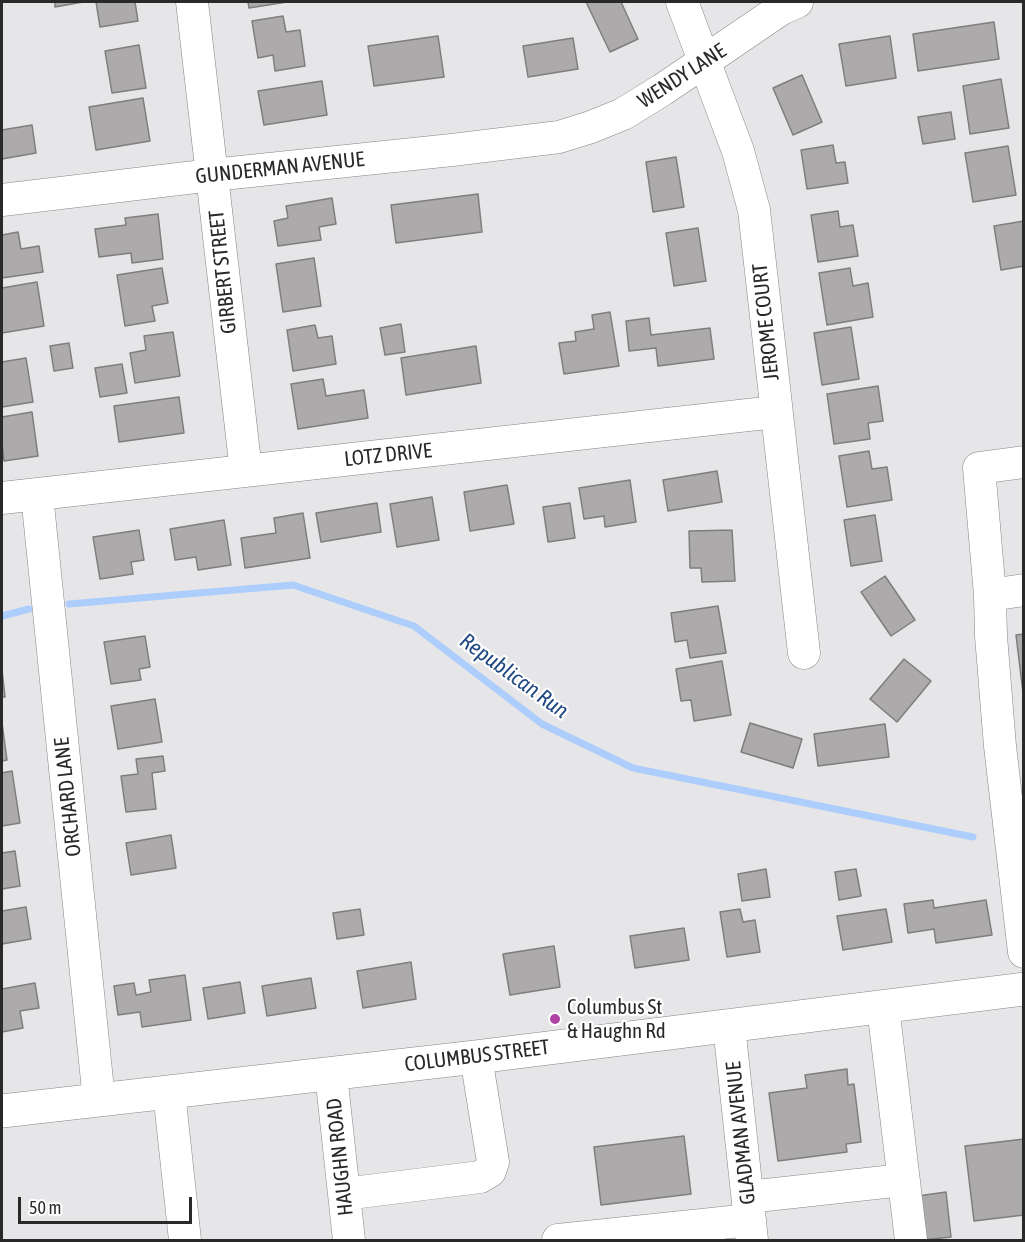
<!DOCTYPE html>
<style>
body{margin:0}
#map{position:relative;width:1025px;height:1242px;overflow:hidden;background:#e6e6e8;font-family:"Asap Condensed",sans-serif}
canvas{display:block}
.frame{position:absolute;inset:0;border:3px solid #29292a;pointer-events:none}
.scale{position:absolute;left:18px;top:1197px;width:174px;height:27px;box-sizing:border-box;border:3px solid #29292a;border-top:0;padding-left:8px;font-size:18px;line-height:21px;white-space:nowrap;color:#29292a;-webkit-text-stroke:4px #fff;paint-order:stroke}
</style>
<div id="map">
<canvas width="1025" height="1242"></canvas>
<div class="frame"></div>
<div class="scale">50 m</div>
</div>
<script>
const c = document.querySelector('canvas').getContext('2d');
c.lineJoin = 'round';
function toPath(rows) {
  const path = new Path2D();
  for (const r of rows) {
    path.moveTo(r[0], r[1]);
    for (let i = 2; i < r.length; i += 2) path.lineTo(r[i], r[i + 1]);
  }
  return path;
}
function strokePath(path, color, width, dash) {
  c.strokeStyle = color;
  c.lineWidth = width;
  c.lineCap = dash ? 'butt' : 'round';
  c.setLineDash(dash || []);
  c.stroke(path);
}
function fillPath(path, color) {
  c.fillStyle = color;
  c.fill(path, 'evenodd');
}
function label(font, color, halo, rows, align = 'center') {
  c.font = font + ' "Asap Condensed",sans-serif';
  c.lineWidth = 4.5;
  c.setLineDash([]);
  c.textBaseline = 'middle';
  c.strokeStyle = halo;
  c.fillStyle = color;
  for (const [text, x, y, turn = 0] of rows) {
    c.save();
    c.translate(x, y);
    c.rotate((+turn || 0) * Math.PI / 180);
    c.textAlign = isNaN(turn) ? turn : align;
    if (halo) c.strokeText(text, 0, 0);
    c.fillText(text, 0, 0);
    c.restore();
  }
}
strokePath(toPath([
 [69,604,293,585,414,626,542,724,633,768,973,837],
 [2,616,29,609]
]), '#adcdfc', 7);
const building = toPath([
 [55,2,83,2,55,7,55,2],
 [96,2,135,2,138,21,100,27,96,2],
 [248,2,287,2,249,8,248,2],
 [586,2,621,2,638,39,610,52,586,2],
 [283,16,286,32,300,30,305,66,275,71,273,55,258,58,252,21,283,16],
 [994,22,999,59,918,71,913,34,994,22],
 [438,36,444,77,374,86,368,46,438,36],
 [890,36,896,78,846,86,839,44,890,36],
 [573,38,578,69,528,77,523,46,573,38],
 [139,45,146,88,112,93,105,51,139,45],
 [802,75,822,122,793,135,773,88,802,75],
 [1001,79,1009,128,970,134,963,86,1001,79],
 [322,81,327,115,264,125,258,91,322,81],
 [143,98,150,141,96,150,89,107,143,98],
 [951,112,955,139,923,144,918,117,951,112],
 [32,125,36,153,2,159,2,130,32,125],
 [833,145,836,163,845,162,848,183,807,189,801,150,833,145],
 [1008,146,1016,195,973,202,965,153,1008,146],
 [676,157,684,207,653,212,646,162,676,157],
 [478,194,482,232,396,243,391,205,478,194],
 [332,198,336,224,319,227,321,240,278,246,274,221,288,218,286,206,332,198],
 [838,211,840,227,853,225,858,256,818,262,811,215,838,211],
 [158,214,163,259,132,263,131,253,99,257,95,229,126,225,125,218,158,214],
 [1024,221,1024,266,1001,270,994,226,1024,221],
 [698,228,706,281,674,286,666,233,698,228],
 [18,232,21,249,39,246,43,272,2,278,2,235,18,232],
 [314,258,321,306,283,312,276,264,314,258],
 [162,268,168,303,152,306,155,321,125,326,117,275,162,268],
 [850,268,853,286,868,283,873,317,827,325,819,273,850,268],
 [37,282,44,326,2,333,2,288,37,282],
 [610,312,619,366,564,374,559,343,576,341,575,332,594,329,592,315,610,312],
 [649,318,651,335,710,328,714,359,658,366,656,348,629,351,626,321,649,318],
 [401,324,405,352,385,355,380,328,401,324],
 [315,325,318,338,332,336,336,364,293,371,287,330,315,325],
 [851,327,859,379,822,385,814,333,851,327],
 [173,332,180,376,135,383,130,353,146,350,144,336,173,332],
 [69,343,73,368,54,371,50,346,69,343],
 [476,346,481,383,406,395,401,358,476,346],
 [26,358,33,402,2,407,2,362,26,358],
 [122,364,127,393,100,397,95,368,122,364],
 [323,379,326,396,364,390,368,418,298,429,291,384,323,379],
 [878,386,883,421,868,423,870,439,834,444,827,394,878,386],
 [179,397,184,433,119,442,114,406,179,397],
 [32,412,38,456,4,461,2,444,2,417,32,412],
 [869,451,872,469,887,467,892,500,847,507,839,456,869,451],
 [717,471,722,502,668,511,663,480,717,471],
 [630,480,636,522,605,527,604,516,584,519,579,488,630,480],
 [507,485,514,524,470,531,464,492,507,485],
 [432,497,439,540,397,547,390,504,432,497],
 [377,503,381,532,321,542,316,513,377,503],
 [570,503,575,538,548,542,543,507,570,503],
 [303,513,310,558,245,568,241,538,276,533,274,518,303,513],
 [875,515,882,561,851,566,844,520,875,515],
 [224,520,231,565,198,570,196,557,175,560,170,529,224,520],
 [139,530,144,560,131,562,133,574,100,579,93,537,139,530],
 [732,530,735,581,702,582,701,568,690,568,689,531,732,530],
 [885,576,915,620,891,636,861,592,885,576],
 [718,606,726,653,690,658,687,640,675,642,671,613,718,606],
 [1024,634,1024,701,1016,635,1024,634],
 [145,636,150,667,139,669,141,680,111,684,104,642,145,636],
 [904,659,931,681,897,722,870,699,904,659],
 [722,661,731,715,694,721,691,700,681,701,676,669,722,661],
 [2,670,5,697,2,697,2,670],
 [155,699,162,742,118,749,111,706,155,699],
 [2,723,7,760,2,761,2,723],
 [750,723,802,739,793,768,741,752,750,723],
 [885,724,889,757,818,766,814,734,885,724],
 [163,756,165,771,152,773,156,809,126,812,121,776,138,774,136,759,163,756],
 [12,771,20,823,2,826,2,773,12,771],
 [171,835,176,868,131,875,126,843,171,835],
 [15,851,20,886,2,889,2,853,15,851],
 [766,869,770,897,742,901,738,874,766,869],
 [856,869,861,896,839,900,835,872,856,869],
 [933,900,934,908,986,900,992,935,936,943,934,929,908,933,904,904,933,900],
 [26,907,31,939,2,944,2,911,26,907],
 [360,909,364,935,337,939,333,913,360,909],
 [740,909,743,922,755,920,760,952,727,957,720,912,740,909],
 [886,909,892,942,843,950,837,916,886,909],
 [684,928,689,960,635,968,630,936,684,928],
 [554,946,560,987,510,995,503,954,554,946],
 [411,962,416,999,363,1008,357,971,411,962],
 [185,975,191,1020,142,1027,140,1012,118,1015,114,986,134,983,136,995,151,992,149,980,185,975],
 [311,978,316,1008,267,1016,262,986,311,978],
 [240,982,245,1013,208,1019,203,988,240,982],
 [35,983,39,1008,20,1011,23,1028,2,1032,2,989,35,983],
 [847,1069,848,1085,854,1084,861,1142,846,1144,847,1152,778,1161,769,1093,807,1088,805,1075,847,1069],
 [684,1136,691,1194,601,1205,594,1147,684,1136],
 [1024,1139,1024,1215,974,1221,965,1146,1024,1139],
 [946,1192,951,1237,923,1240,918,1196,946,1192]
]);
fillPath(building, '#acaaaa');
strokePath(building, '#7f7d7d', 1.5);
const minor = toPath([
 [192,2,246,471],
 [682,2,738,151,754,210,804,653],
 [2,200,212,175,452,150,559,137,591,127,623,114,662,90,781,9,797,2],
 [37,495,99,1100],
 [2,498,775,412],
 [1024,590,990,595,991,636,1000,746,1024,952],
 [990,595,979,468,1024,462],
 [883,1007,911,1240],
 [729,1026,752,1240],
 [331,1074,349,1240],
 [169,1092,185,1240],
 [344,1194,480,1177,490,1171,493,1162,476,1057],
 [748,1197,903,1180],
 [558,1240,750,1220]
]);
const major = toPath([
 [2,1111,476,1057,1024,989]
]);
strokePath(minor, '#858586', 33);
strokePath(major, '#858586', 34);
strokePath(minor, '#fff', 32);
strokePath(major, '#fff', 33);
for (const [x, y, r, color] of [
 [555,1019,6,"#af44a5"]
]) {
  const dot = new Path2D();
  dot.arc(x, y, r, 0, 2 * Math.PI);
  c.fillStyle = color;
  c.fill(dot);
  strokePath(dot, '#fff', 2);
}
label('21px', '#29292a', '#fff', [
 ["WENDY LANE",682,76,-33],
 ["GUNDERMAN AVENUE",280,168,-6],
 ["GIRBERT STREET",223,272,-96],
 ["JEROME COURT",766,322,-96],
 ["LOTZ DRIVE",388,455,-6],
 ["ORCHARD LANE",68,797,-96],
 ["COLUMBUS STREET",477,1056,-7],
 ["GLADMAN AVENUE",741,1133,-96],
 ["HAUGHN ROAD",340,1157,-96]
]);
label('21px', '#29292a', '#fff', [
 ["Columbus St",567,1007],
 ["& Haughn Rd",567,1031]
], 'left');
label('italic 22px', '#214981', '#fff', [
 ["Republican Run",514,676,36]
]);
</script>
